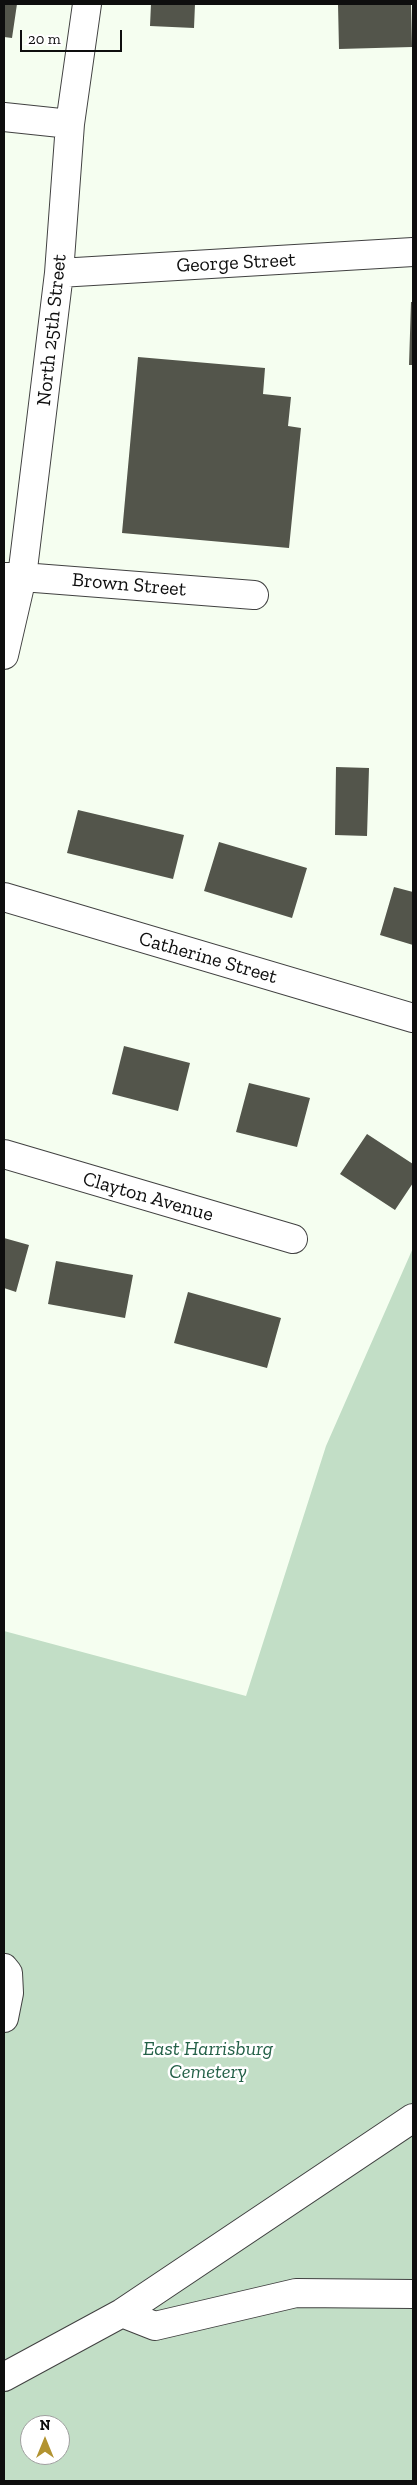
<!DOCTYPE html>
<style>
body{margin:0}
#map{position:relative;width:417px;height:2485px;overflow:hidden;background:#f5fef0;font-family:"Zilla Slab",serif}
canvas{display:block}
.frame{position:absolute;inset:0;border:5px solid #0e0e0e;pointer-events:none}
.north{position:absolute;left:20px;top:2415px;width:50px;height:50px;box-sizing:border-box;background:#fff;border:1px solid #9f9f9f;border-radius:50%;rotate:0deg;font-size:14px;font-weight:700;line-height:20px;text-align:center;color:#0e0e0e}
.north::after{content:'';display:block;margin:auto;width:18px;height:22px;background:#b29331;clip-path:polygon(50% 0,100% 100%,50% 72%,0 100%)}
.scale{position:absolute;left:20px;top:30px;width:102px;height:22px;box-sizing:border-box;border:2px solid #0e0e0e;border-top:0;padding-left:6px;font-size:15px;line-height:18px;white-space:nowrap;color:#0e0e0e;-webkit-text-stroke:4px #fff;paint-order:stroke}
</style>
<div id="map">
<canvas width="417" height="2485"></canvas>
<div class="frame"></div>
<div class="north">N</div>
<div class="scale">20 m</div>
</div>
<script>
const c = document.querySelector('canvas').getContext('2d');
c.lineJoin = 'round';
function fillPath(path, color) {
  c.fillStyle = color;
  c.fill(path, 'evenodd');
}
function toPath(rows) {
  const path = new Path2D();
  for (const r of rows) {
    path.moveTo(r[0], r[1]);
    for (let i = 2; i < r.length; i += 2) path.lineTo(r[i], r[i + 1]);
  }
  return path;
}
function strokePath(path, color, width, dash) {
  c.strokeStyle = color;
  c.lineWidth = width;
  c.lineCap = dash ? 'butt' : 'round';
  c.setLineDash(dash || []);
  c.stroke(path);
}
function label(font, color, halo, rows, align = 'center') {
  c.font = font + ' "Zilla Slab",serif';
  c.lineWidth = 5;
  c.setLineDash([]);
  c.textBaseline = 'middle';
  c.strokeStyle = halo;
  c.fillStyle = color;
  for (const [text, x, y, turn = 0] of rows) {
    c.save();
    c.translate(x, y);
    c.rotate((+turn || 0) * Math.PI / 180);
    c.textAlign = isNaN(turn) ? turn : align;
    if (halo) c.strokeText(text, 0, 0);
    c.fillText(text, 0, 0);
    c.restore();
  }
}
fillPath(toPath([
 [413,1248,413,2481,4,2481,4,1631,246,1696,326,1446],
 [30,2425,60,2425,60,2455,30,2455]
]), '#c2dec6');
fillPath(toPath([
 [4,4,17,4,12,38,4,37],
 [151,4,195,4,194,28,150,26],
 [338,4,411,4,412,47,339,49],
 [411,302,413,302,413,365,409,365],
 [138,357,265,368,263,394,291,397,288,426,301,428,289,548,122,533],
 [336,767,369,768,367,836,335,835],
 [78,810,184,835,173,879,67,853],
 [219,842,307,868,292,918,204,891],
 [394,887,413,892,413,945,380,935],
 [124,1046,190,1063,178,1111,112,1094],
 [249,1083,310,1098,297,1147,236,1132],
 [367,1134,413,1164,413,1183,395,1210,340,1174],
 [4,1238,29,1245,16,1292,4,1288],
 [56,1261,133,1275,125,1318,48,1304],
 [188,1292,281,1318,267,1368,174,1343]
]), '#53554b');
const minor = toPath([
 [4,117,70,124],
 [59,273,413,252],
 [5,577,22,577,254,595],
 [4,655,22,577,59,273,70,124,87,4],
 [4,897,413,1018],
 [4,1154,293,1239],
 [4,1968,8,1973,9,1993,4,2018],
 [122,2313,155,2326,296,2293,413,2294],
 [4,2377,122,2313,413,2118]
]);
strokePath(minor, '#414141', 30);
strokePath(minor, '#fff', 28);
label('20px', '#0e0e0e', '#fff', [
 ["George Street",236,263,-3],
 ["North 25th Street",52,330,-84],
 ["Brown Street",129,585,5],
 ["Catherine Street",208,958,16],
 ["Clayton Avenue",148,1197,16]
]);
label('italic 20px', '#236047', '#fff', [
 ["East Harrisburg",208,2049],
 ["Cemetery",208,2072]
]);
</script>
